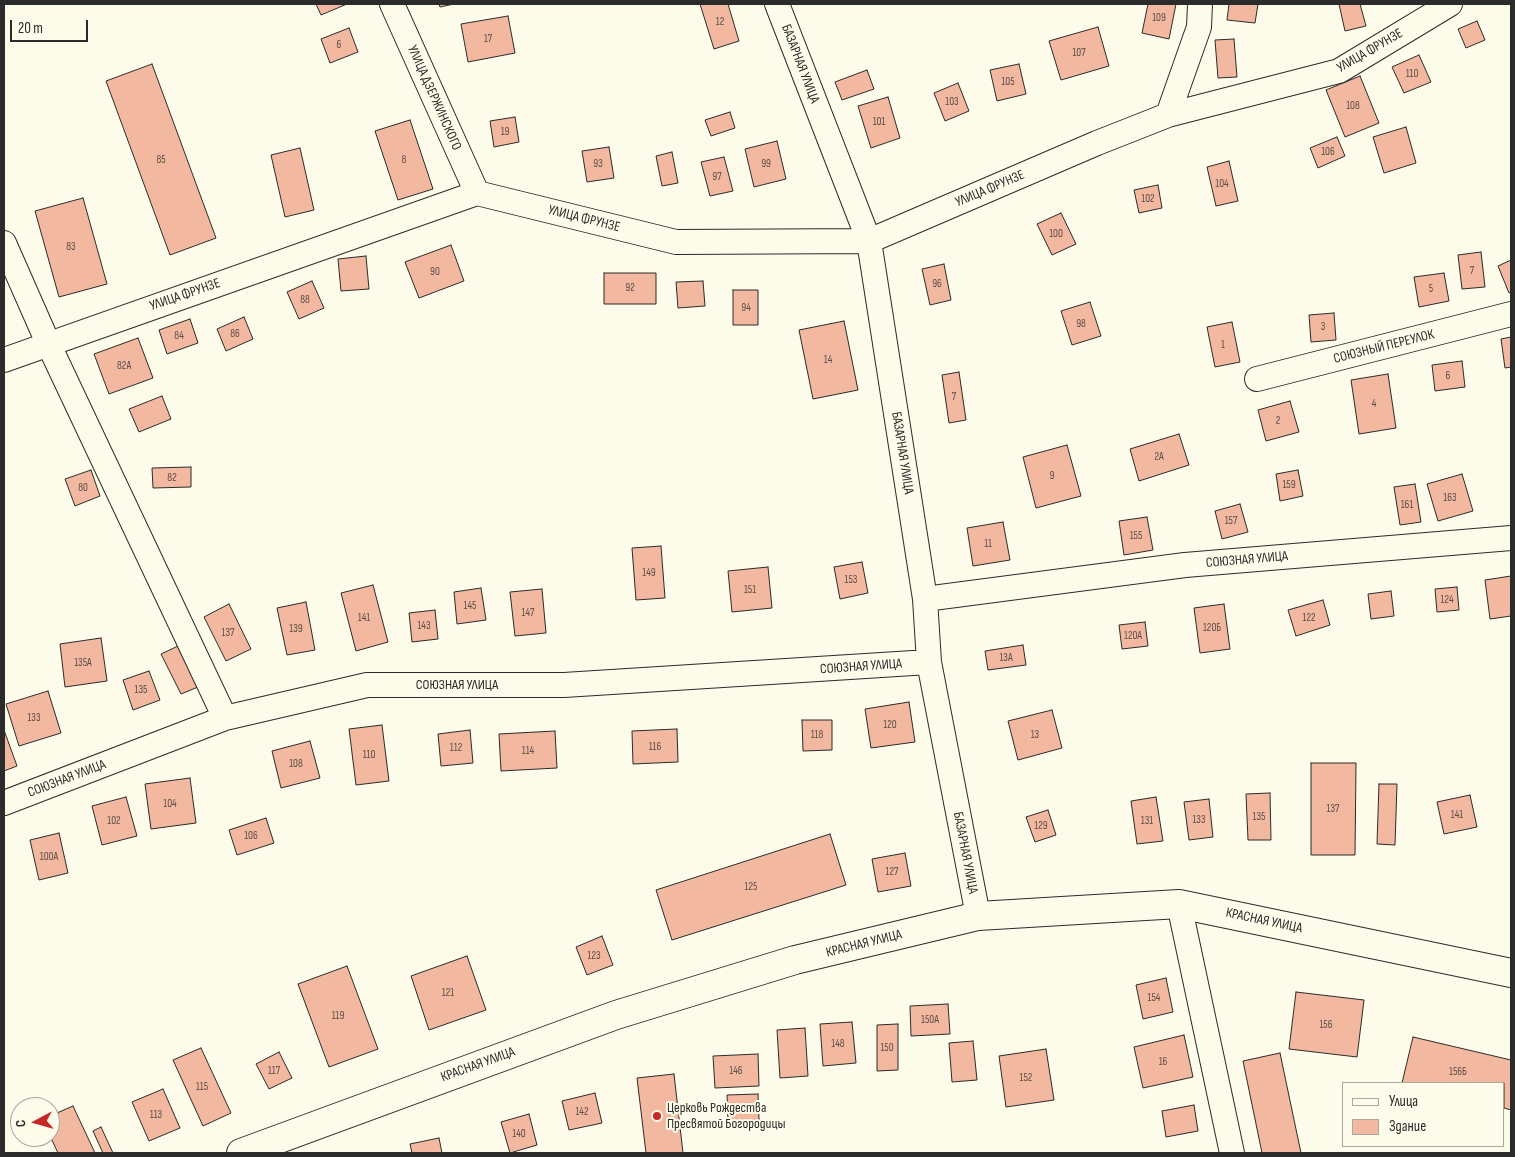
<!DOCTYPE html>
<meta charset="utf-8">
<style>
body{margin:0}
#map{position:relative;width:1515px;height:1157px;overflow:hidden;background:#fdfbea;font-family:"Sofia Sans Condensed",sans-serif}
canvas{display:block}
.frame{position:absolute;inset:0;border:5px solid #2b2b2b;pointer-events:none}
.legend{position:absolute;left:1342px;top:1082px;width:162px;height:65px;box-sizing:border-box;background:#fdfbea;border:1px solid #a9a89e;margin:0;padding:6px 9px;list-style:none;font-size:15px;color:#2b2b2b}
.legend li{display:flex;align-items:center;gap:10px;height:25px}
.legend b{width:25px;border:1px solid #a9a89e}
.north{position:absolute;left:10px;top:1097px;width:50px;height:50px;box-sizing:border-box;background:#fdfbea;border:1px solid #a9a89e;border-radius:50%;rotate:264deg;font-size:14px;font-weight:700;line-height:20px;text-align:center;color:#2b2b2b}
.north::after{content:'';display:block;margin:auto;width:18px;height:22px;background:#c62828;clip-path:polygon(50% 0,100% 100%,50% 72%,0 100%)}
.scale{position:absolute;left:10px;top:20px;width:78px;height:22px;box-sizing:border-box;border:2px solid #2b2b2b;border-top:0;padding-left:6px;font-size:15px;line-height:18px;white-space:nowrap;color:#2b2b2b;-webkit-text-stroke:4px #fdfbea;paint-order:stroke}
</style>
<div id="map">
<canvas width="1515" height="1157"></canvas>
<div class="frame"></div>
<ul class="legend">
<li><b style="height:6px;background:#fdfbea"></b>Улица</li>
<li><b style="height:14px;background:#f2b8a0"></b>Здание</li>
</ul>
<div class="north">С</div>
<div class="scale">20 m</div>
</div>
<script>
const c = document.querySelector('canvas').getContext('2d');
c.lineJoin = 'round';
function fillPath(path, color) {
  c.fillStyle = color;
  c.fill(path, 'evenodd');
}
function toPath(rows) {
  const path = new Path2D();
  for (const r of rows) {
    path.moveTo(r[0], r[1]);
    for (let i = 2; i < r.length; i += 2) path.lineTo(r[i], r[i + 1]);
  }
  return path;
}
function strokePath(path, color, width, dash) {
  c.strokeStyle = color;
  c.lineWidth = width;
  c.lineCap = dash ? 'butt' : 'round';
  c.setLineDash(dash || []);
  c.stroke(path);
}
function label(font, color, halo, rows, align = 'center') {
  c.font = font + ' "Sofia Sans Condensed",sans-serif';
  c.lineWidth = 4;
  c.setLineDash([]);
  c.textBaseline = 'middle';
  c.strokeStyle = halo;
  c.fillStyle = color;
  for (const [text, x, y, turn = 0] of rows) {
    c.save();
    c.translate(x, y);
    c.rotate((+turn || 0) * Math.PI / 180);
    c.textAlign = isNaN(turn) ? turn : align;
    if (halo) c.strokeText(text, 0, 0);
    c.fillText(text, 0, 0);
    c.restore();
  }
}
const building = toPath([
 [316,4,347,4,321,15,316,4],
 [439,4,454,4,440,7,439,4],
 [700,4,728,4,739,41,714,49,700,4],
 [1148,4,1176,4,1169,39,1142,33,1148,4],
 [1229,4,1258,4,1255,23,1227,20,1229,4],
 [1339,4,1360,4,1366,26,1345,31,1339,4],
 [508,16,515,53,468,62,461,24,508,16],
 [1477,21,1485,40,1466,48,1458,29,1477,21],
 [1098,27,1109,66,1061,80,1049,41,1098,27],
 [349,28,358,52,330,63,321,39,349,28],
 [1234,39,1237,77,1218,78,1215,40,1234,39],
 [1419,55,1431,82,1404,93,1392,67,1419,55],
 [152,64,216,238,170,255,106,81,152,64],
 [1019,64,1026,94,997,101,990,70,1019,64],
 [867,70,874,89,842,100,835,82,867,70],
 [1360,76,1379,123,1345,137,1326,90,1360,76],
 [958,83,969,111,945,121,934,93,958,83],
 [888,97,900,138,871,148,858,106,888,97],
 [730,112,735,128,711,136,705,120,730,112],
 [515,117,519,142,494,147,490,121,515,117],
 [410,120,433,189,398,200,375,131,410,120],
 [1406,127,1416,163,1384,173,1373,137,1406,127],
 [1337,137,1345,156,1318,168,1310,148,1337,137],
 [777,141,786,179,754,187,745,149,777,141],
 [609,147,614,178,587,182,582,151,609,147],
 [300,148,314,210,285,217,271,155,300,148],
 [672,152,678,183,662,186,656,156,672,152],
 [724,157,733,191,710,196,701,162,724,157],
 [1229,161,1238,201,1216,206,1207,167,1229,161],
 [1158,185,1162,208,1139,213,1134,190,1158,185],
 [83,198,107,284,59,297,35,211,83,198],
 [1061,213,1076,244,1052,255,1037,224,1061,213],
 [451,245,464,281,419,298,405,262,451,245],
 [1481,252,1485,287,1462,289,1458,255,1481,252],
 [366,256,369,289,341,291,338,259,366,256],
 [1511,260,1511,292,1509,293,1498,266,1511,260],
 [944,264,951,300,930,305,922,269,944,264],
 [604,273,656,273,656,304,604,304,604,273],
 [1444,273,1449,301,1419,307,1414,277,1444,273],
 [312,281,324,308,299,319,287,292,312,281],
 [703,281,705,306,678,308,676,282,703,281],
 [733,290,758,290,758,325,733,325,733,290],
 [1090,302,1101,336,1072,345,1061,311,1090,302],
 [1334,313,1336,340,1311,342,1309,315,1334,313],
 [244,317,253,339,226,351,217,329,244,317],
 [190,319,198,343,167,354,159,330,190,319],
 [844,321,858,390,813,399,799,330,844,321],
 [1232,322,1240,362,1215,367,1207,327,1232,322],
 [1511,337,1511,367,1505,368,1501,339,1511,337],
 [138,338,153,378,109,394,94,354,138,338],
 [1462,361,1465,387,1435,391,1432,365,1462,361],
 [959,372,966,420,949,423,942,375,959,372],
 [1388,374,1396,428,1359,434,1351,380,1388,374],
 [162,396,171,419,139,432,129,409,162,396],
 [1290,401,1299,432,1266,441,1258,410,1290,401],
 [1179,434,1189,465,1139,481,1130,449,1179,434],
 [1067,445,1081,496,1036,508,1023,457,1067,445],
 [191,467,191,487,153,488,152,468,191,467],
 [91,470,100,496,75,506,65,479,91,470],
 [1298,470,1303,496,1280,501,1276,474,1298,470],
 [1462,474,1473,511,1438,521,1427,484,1462,474],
 [1415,484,1421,522,1400,525,1394,487,1415,484],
 [1240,504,1248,532,1222,539,1215,511,1240,504],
 [1147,517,1153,550,1124,555,1119,521,1147,517],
 [1003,522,1010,560,973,566,967,528,1003,522],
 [661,546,665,598,636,600,632,548,661,546],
 [862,562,868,593,840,599,834,567,862,562],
 [768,567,772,608,732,612,728,571,768,567],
 [1511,576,1511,616,1490,619,1485,580,1511,576],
 [373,585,388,642,356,651,341,593,373,585],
 [1457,587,1459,610,1437,612,1435,589,1457,587],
 [481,588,486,620,457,624,454,592,481,588],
 [542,589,546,633,515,636,510,592,542,589],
 [1391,591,1394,616,1371,619,1368,594,1391,591],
 [1323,600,1330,625,1296,636,1288,610,1323,600],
 [306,602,315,650,287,655,277,608,306,602],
 [229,604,251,649,226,661,204,617,229,604],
 [1224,604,1230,649,1200,653,1194,608,1224,604],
 [435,610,438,639,412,642,409,613,435,610],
 [1145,622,1148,646,1122,649,1119,625,1145,622],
 [101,638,107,681,65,687,60,644,101,638],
 [1023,645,1026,665,988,670,985,651,1023,645],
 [178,646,198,687,181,694,161,654,178,646],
 [149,671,160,700,133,710,123,680,149,671],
 [48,691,61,733,19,746,6,704,48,691],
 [909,702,915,742,871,748,865,709,909,702],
 [1052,710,1062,748,1018,760,1008,721,1052,710],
 [802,720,832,720,832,750,803,751,802,720],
 [382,725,389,781,356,785,349,729,382,725],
 [677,729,678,762,633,764,632,731,677,729],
 [4,730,17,766,4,771,4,730],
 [470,730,473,763,441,766,438,734,470,730],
 [555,731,557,768,501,771,499,734,555,731],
 [310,741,320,778,281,788,272,751,310,741],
 [1311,763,1356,763,1355,855,1311,855,1311,763],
 [190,778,196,823,151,829,145,784,190,778],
 [1379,784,1397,784,1395,845,1377,844,1379,784],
 [1270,793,1271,840,1248,840,1246,794,1270,793],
 [1470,795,1477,827,1444,834,1437,802,1470,795],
 [126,797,137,836,102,845,92,806,126,797],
 [1156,797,1163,841,1137,844,1131,801,1156,797],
 [1209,799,1213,837,1189,840,1184,802,1209,799],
 [1048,810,1056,835,1035,842,1026,817,1048,810],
 [266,818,274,843,237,855,229,830,266,818],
 [59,833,68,873,39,880,30,840,59,833],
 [830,834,846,885,672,940,656,890,830,834],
 [905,853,911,886,878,892,872,859,905,853],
 [602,936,613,965,587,975,576,947,602,936],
 [467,956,486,1010,429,1030,411,976,467,956],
 [347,966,378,1049,329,1067,298,984,347,966],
 [1166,978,1173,1012,1143,1019,1136,985,1166,978],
 [1296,992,1364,1000,1357,1057,1289,1049,1296,992],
 [948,1004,950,1034,911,1036,910,1006,948,1004],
 [852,1022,856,1063,823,1066,820,1024,852,1022],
 [898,1024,898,1070,877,1071,877,1025,898,1024],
 [805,1028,808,1076,780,1078,777,1030,805,1028],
 [1184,1035,1193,1077,1143,1088,1134,1047,1184,1035],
 [1413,1037,1511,1060,1511,1110,1504,1108,1504,1083,1402,1083,1413,1037],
 [973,1041,977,1080,952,1082,949,1043,973,1041],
 [201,1048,231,1113,203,1126,173,1060,201,1048],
 [1046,1049,1054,1100,1006,1107,999,1056,1046,1049],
 [279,1052,292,1078,269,1089,256,1064,279,1052],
 [1280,1053,1301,1153,1262,1153,1243,1061,1280,1053],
 [758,1054,759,1086,715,1088,713,1056,758,1054],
 [674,1074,683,1153,646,1153,637,1078,674,1074],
 [163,1089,180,1128,149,1141,132,1102,163,1089],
 [595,1093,602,1123,569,1130,562,1101,595,1093],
 [758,1094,759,1120,728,1121,727,1095,758,1094],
 [1194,1105,1198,1131,1166,1137,1162,1111,1194,1105],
 [73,1106,95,1153,58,1153,50,1136,50,1116,73,1106],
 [529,1114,537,1145,510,1153,501,1122,529,1114],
 [101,1127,113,1153,103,1153,93,1131,101,1127],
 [439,1138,442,1153,412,1153,410,1144,439,1138]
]);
fillPath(building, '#f2b8a0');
strokePath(building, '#2b2b2b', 1);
const minor = toPath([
 [392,4,477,193],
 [777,4,869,241,925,599,929,662,978,916],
 [1168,115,1199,27,1200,4],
 [4,243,48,343,225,718],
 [4,360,477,193,676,242,869,241,1097,143,1168,115,1339,71,1450,4],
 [1257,379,1511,314],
 [925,599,1185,565,1511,538],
 [4,803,225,718,367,685,564,685,929,662],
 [1179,904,1232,1153]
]);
const tertiary = toPath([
 [241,1153,616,1015,795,960,978,916,1179,904,1511,973]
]);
strokePath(minor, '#2b2b2b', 26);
strokePath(tertiary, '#2b2b2b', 30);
strokePath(minor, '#fdfbea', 24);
strokePath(tertiary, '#fdfbea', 28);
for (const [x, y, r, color] of [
 [657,1116,5,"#c62828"]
]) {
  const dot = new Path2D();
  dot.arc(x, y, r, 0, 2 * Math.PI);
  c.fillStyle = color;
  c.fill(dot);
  strokePath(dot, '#fdfbea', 2);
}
label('11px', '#5d4e48', null, [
 ["109",1159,18],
 ["12",720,22],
 ["17",488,39],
 ["6",339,45],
 ["107",1079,53],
 ["110",1412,74],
 ["105",1008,82],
 ["103",952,102],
 ["108",1353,106],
 ["101",879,122],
 ["19",505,132],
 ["106",1328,152],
 ["85",161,160],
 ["8",404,160],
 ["93",598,164],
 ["99",766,164],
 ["97",717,177],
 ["104",1222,184],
 ["102",1148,199],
 ["100",1056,234],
 ["83",71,247],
 ["7",1472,271],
 ["90",435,272],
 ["96",937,284],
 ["92",630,288],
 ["5",1431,289],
 ["88",305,300],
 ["94",746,308],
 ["98",1081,324],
 ["3",1323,327],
 ["86",235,334],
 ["84",179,336],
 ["1",1223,345],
 ["14",828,360],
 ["82А",124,366],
 ["6",1448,376],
 ["7",954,397],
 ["4",1374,404],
 ["2",1278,421],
 ["2А",1159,457],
 ["9",1052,476],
 ["82",172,478],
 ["159",1289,485],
 ["80",83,488],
 ["163",1450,498],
 ["161",1407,505],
 ["157",1231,521],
 ["155",1136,536],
 ["11",988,544],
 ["149",649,573],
 ["153",851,580],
 ["151",750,590],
 ["124",1447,600],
 ["145",470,606],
 ["147",528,613],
 ["141",364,618],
 ["122",1309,618],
 ["143",424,626],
 ["120Б",1212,628],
 ["139",296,629],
 ["137",228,633],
 ["120А",1133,636],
 ["13А",1006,658],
 ["135А",83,663],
 ["135",141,690],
 ["133",34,718],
 ["120",890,725],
 ["118",817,735],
 ["13",1035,735],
 ["116",655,747],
 ["112",456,748],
 ["114",528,751],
 ["110",369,755],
 ["108",296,764],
 ["104",170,804],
 ["137",1333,809],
 ["141",1457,815],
 ["135",1259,817],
 ["133",1199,820],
 ["102",114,821],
 ["131",1147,821],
 ["129",1041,826],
 ["106",251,836],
 ["100А",49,857],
 ["127",892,872],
 ["125",751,887],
 ["123",594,956],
 ["121",448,993],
 ["154",1154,998],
 ["119",338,1016],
 ["150А",930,1020],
 ["156",1326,1025],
 ["148",838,1044],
 ["150",887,1048],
 ["16",1163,1062],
 ["117",274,1071],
 ["146",736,1071],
 ["156Б",1458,1072],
 ["152",1026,1078],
 ["115",202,1087],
 ["142",582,1112],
 ["113",156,1115],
 ["140",519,1134]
]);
label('14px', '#2b2b2b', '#fdfbea', [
 ["УЛИЦА ФРУНЗЕ",1370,51,-30],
 ["БАЗАРНАЯ УЛИЦА",800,64,69],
 ["УЛИЦА ДЗЕРЖИНСКОГО",434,98,66],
 ["УЛИЦА ФРУНЗЕ",990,189,-23],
 ["УЛИЦА ФРУНЗЕ",584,219,14],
 ["УЛИЦА ФРУНЗЕ",185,295,-19],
 ["СОЮЗНЫЙ ПЕРЕУЛОК",1384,347,-14],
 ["БАЗАРНАЯ УЛИЦА",902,453,81],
 ["СОЮЗНАЯ УЛИЦА",1247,560,-5],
 ["СОЮЗНАЯ УЛИЦА",861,667,-4],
 ["СОЮЗНАЯ УЛИЦА",457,685],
 ["СОЮЗНАЯ УЛИЦА",67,779,-21],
 ["БАЗАРНАЯ УЛИЦА",965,853,79],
 ["КРАСНАЯ УЛИЦА",1264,921,12],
 ["КРАСНАЯ УЛИЦА",864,944,-14],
 ["КРАСНАЯ УЛИЦА",478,1065,-20]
]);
label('14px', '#2b2b2b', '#fdfbea', [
 ["Церковь Рождества",667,1108],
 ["Пресвятой Богородицы",667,1124]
], 'left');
</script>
